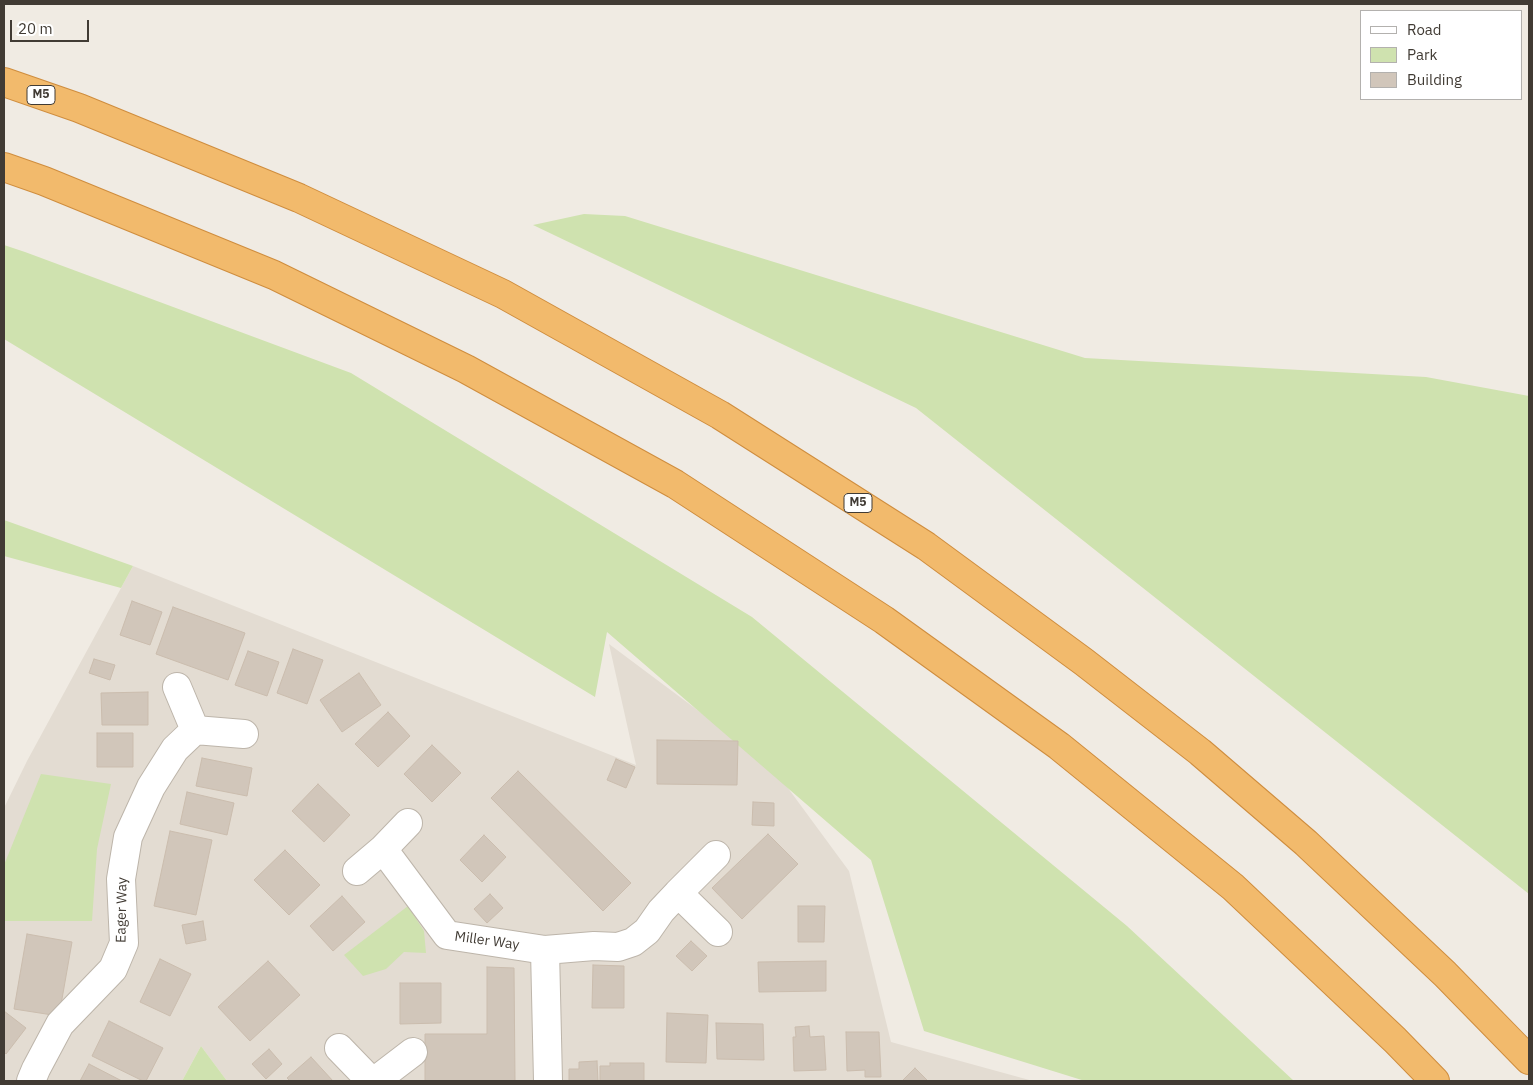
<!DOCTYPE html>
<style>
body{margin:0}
#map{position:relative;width:1533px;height:1085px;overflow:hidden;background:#f0ebe3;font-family:"IBM Plex Sans",sans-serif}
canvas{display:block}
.frame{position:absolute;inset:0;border:5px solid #413b34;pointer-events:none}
.legend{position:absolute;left:1360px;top:10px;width:162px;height:90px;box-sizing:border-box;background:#fff;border:1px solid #b3b1ae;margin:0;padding:6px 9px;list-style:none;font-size:15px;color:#413b34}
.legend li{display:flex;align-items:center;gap:10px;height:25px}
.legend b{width:25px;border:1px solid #b3b1ae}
.scale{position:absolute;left:10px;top:20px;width:79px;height:22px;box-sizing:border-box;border:2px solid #413b34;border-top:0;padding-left:6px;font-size:15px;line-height:18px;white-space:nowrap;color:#413b34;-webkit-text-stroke:4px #fff;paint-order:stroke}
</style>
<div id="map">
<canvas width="1533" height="1085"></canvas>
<div class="frame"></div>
<ul class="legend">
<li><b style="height:6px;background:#fff"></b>Road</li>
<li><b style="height:14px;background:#cfe2af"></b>Park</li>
<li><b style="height:14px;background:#d1c6ba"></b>Building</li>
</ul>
<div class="scale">20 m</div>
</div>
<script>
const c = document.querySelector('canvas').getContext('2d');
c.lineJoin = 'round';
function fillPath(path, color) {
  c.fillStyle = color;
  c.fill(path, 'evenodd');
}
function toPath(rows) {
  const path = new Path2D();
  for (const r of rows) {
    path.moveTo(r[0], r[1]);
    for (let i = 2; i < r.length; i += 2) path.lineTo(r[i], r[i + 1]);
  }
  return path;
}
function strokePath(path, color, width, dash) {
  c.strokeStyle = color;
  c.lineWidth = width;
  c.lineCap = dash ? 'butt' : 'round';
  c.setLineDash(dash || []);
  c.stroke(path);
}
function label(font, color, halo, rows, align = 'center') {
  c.font = font + ' "IBM Plex Sans",sans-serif';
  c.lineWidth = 4.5;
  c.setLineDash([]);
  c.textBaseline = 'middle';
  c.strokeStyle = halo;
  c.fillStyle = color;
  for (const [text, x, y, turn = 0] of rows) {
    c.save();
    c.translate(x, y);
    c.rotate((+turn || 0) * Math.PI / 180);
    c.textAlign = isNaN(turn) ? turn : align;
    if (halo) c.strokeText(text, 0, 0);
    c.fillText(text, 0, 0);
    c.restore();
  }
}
fillPath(toPath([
 [133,566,636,765,609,644,771,765,849,871,891,1042,1033,1081,227,1081,201,1046,182,1081,4,1081,4,808,27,761]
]), '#e3dcd2');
fillPath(toPath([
 [584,214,625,216,1085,358,1426,377,1529,396,1529,894,916,408,533,225],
 [4,245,25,252,351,373,752,617,1127,926,1294,1081,1085,1081,924,1031,871,860,607,632,595,697,4,339],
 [4,520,133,566,121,588,4,556],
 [41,774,111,784,97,849,92,921,4,921,4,865],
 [408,906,424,931,426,953,404,952,386,969,363,976,344,955],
 [201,1046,227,1081,182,1081]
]), '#cfe2af');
const building = toPath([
 [132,601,162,612,150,645,120,635,132,601],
 [173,607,245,633,228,680,156,654,173,607],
 [293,649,323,660,307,704,277,693,293,649],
 [248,651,279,662,267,696,235,685,248,651],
 [94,659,115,665,110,680,89,673,94,659],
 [359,673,381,705,342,732,320,700,359,673],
 [148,692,148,725,102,725,101,693,148,692],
 [388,712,410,736,378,767,355,744,388,712],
 [97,733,133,733,133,767,97,767,97,733],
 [657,740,738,741,737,785,657,784,657,740],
 [432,745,461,773,432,802,404,774,432,745],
 [202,758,252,768,247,796,196,786,202,758],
 [616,759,635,767,626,788,607,780,616,759],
 [518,771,631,883,603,911,491,798,518,771],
 [318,784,350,815,324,842,292,811,318,784],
 [187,792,234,803,227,835,180,824,187,792],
 [753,802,774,803,774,826,752,825,753,802],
 [170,831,212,840,196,915,154,906,170,831],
 [768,834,798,864,742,919,712,888,768,834],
 [484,835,506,857,482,882,460,860,484,835],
 [285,850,320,885,289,915,254,880,285,850],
 [490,894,503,908,487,923,474,909,490,894],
 [342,896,365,922,333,951,310,926,342,896],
 [798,906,825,906,824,942,798,942,798,906],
 [203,921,206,940,186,944,182,925,203,921],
 [27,934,72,942,59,1016,14,1009,27,934],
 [691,941,707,956,692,971,676,956,691,941],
 [160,959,191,974,170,1016,140,1002,160,959],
 [268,961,300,995,250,1041,218,1007,268,961],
 [826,961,826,991,759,992,758,962,826,961],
 [593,965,624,966,624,1008,592,1008,593,965],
 [487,967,514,968,515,1081,425,1081,425,1034,487,1034,487,967],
 [400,983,441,983,441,1023,400,1024,400,983],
 [4,1011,26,1028,6,1054,4,1052,4,1011],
 [667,1013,708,1015,706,1063,666,1062,667,1013],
 [109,1021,163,1048,146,1081,143,1081,92,1056,109,1021],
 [716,1023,763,1024,764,1060,717,1059,716,1023],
 [809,1026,810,1037,824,1036,826,1070,794,1071,793,1037,796,1037,795,1027,809,1026],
 [846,1032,879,1032,881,1077,865,1077,865,1070,847,1071,846,1032],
 [269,1049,282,1064,266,1079,252,1064,269,1049],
 [311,1057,333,1081,290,1081,287,1078,311,1057],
 [597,1061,598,1081,569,1081,569,1069,579,1069,579,1062,597,1061],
 [610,1063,644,1063,644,1081,600,1081,600,1066,610,1066,610,1063],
 [89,1064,122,1081,80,1081,89,1064],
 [915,1068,928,1081,902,1081,915,1068]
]);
fillPath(building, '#d1c6ba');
strokePath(building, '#cbbdae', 1);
const minor = toPath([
 [177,687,195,730],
 [408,823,383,849,447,935,545,950,548,1081],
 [716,855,678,893,718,932],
 [357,871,383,849],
 [545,950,594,946,618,947,633,942,647,931,661,911,678,893],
 [339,1048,371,1081],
 [31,1081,36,1069,60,1024,113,969,124,943,121,879,128,837,151,787,175,749,195,730,244,734],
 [375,1081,413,1052]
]);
const motorway = toPath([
 [4,82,79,108,299,198,503,294,720,415,926,546,1084,662,1200,752,1306,843,1445,974,1529,1060],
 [4,167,44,181,274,275,466,369,675,484,884,620,1059,746,1233,887,1395,1040,1435,1081]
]);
strokePath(minor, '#bdb5aa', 30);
strokePath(motorway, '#cf8d3e', 30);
strokePath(minor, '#fff', 28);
strokePath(motorway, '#f2ba6c', 28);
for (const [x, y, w] of [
 [41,95,28],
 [858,503,28]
]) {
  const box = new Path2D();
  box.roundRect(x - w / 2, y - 9.5, w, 19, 4);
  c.fillStyle = '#fff';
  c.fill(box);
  strokePath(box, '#413b34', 1);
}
label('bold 12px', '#413b34', null, [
 ["M5",41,95],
 ["M5",858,503]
]);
label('14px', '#413b34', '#fff', [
 ["Eager Way",122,910,-89],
 ["Miller Way",487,941,8]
]);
</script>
